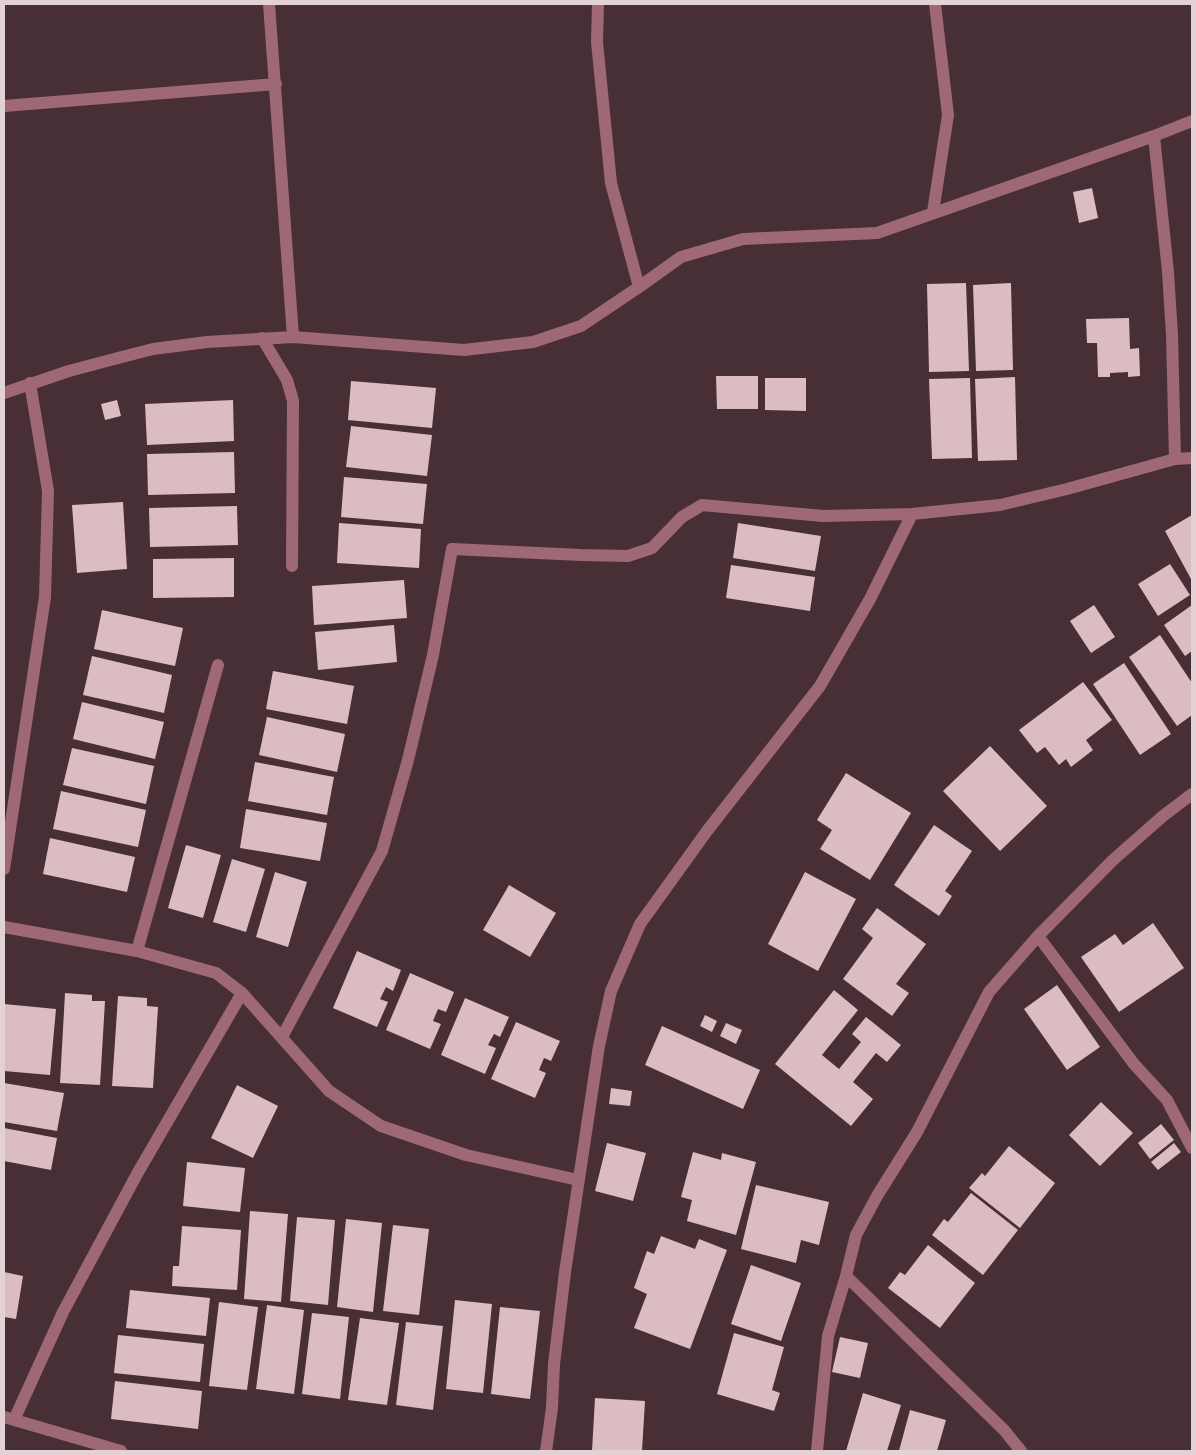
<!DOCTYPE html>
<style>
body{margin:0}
#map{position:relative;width:1196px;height:1455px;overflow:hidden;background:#482f35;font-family:"Varela Round",sans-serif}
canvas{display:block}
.frame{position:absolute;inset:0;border:5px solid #e2d2d5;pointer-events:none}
</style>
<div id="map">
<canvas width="1196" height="1455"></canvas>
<div class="frame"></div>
</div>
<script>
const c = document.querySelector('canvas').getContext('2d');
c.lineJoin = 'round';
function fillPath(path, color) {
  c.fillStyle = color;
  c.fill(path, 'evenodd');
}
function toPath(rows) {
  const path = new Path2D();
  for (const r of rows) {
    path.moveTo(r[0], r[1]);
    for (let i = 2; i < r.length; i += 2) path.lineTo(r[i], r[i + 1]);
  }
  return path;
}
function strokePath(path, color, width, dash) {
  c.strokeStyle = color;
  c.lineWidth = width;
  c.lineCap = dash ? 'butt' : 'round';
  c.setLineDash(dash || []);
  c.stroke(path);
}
fillPath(toPath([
 [1092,188,1098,218,1079,223,1073,192],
 [966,283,969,371,929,372,927,284],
 [1011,283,1013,370,976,371,973,285],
 [1129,318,1130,349,1139,348,1140,376,1128,377,1128,372,1110,373,1110,377,1098,377,1097,343,1087,343,1086,319],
 [716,376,758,376,758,409,717,409],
 [1015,377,1017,460,978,461,975,379],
 [765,378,806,378,806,411,765,410],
 [970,378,972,458,932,459,929,379],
 [351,381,436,388,432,428,348,420],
 [117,400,121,416,105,420,101,404],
 [233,400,234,441,147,445,145,404],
 [351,426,432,435,427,476,346,467],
 [234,452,235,493,148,495,147,454],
 [344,477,427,484,423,524,341,517],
 [123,502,127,569,77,573,72,505],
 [237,506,238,545,150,547,149,508],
 [1192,515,1192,581,1165,531],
 [339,523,421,529,419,568,337,563],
 [738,523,821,536,815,571,733,558],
 [234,558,234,597,153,598,153,559],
 [1170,564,1190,595,1158,616,1138,584],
 [731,565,815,577,810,611,726,598],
 [404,580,407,618,314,625,312,586],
 [1094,605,1115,637,1091,653,1070,621],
 [1192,605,1192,651,1185,656,1164,625],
 [102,610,183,628,175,666,94,649],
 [394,625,397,662,318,670,315,632],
 [1160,635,1192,683,1192,715,1177,726,1129,657],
 [92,656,172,675,164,713,83,695],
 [1124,663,1171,734,1140,755,1093,684],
 [273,671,354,686,347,724,266,709],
 [1083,682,1112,720,1086,740,1093,750,1071,767,1066,759,1059,765,1045,747,1037,753,1019,730],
 [82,702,164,722,155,759,73,739],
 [267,717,345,734,337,772,259,755],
 [990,746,1047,806,1000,851,943,791],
 [72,748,154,766,146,804,63,785],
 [255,762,334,777,327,815,248,801],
 [846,773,911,813,870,880,820,849,832,830,817,820],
 [61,791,146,810,138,847,53,829],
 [246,809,327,823,320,861,240,848],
 [934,825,972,851,945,891,952,896,939,916,894,885],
 [50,838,135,857,127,892,43,874],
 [186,845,221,855,203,918,168,908],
 [232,859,265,869,246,932,213,922],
 [275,872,307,882,288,947,256,937],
 [805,872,856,899,818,971,768,944],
 [509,885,556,913,530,957,483,930],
 [877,908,926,944,896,984,909,993,892,1016,843,979,873,938,862,929],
 [1153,923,1184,968,1119,1012,1081,957,1115,934,1123,945],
 [357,951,401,970,393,991,386,987,380,999,388,1002,377,1027,333,1008],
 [410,973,454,992,446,1012,438,1009,433,1021,441,1024,430,1049,386,1030],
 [1057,985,1100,1047,1067,1070,1024,1009],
 [834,990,858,1010,822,1055,839,1069,861,1042,852,1034,866,1017,901,1045,887,1062,876,1053,853,1082,873,1099,851,1126,775,1064],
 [65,993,92,995,92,1001,105,1001,100,1085,60,1083],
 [118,996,147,998,147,1006,158,1007,153,1088,112,1086],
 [465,998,509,1017,500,1037,494,1034,488,1045,496,1048,485,1074,441,1055],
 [4,1004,56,1009,50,1075,4,1071],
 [705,1015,717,1021,712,1032,700,1026],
 [516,1022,560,1041,551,1061,544,1058,539,1070,546,1073,535,1098,491,1079],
 [726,1023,742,1030,736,1044,720,1036],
 [662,1026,760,1070,743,1109,645,1065],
 [4,1083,64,1093,57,1131,4,1122],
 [237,1085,278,1106,253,1158,211,1138],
 [611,1088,632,1091,630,1106,609,1104],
 [1101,1102,1133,1133,1100,1166,1069,1135],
 [1161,1124,1174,1140,1150,1159,1138,1143],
 [4,1128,57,1138,51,1170,4,1161],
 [607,1143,646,1153,633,1201,595,1191],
 [1174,1143,1181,1152,1158,1170,1151,1162],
 [1009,1146,1055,1183,1020,1228,969,1188,982,1173,985,1176],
 [693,1152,721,1160,722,1153,756,1162,736,1235,687,1221,692,1200,681,1197],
 [187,1162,245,1168,240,1212,183,1206],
 [756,1185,829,1202,819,1245,801,1240,796,1263,741,1249],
 [971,1193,1018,1230,983,1275,932,1235,944,1219,948,1222],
 [250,1211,288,1214,281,1302,244,1299],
 [297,1217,335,1220,328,1305,290,1301],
 [346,1219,382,1223,373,1312,337,1307],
 [393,1225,429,1229,419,1315,383,1311],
 [182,1226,241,1230,237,1290,172,1286,173,1266,179,1266],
 [661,1236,695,1249,699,1239,727,1250,690,1349,634,1328,647,1294,634,1288,647,1251,654,1254],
 [928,1245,975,1283,940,1328,888,1288,900,1272,905,1275],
 [751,1265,801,1283,781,1341,731,1324],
 [4,1272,23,1276,16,1319,4,1317],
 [130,1290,210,1298,206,1336,126,1328],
 [455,1300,492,1304,483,1393,446,1389],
 [219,1302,258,1307,247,1390,209,1386],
 [267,1305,304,1310,294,1394,256,1389],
 [500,1307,540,1311,530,1399,491,1394],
 [312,1313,349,1317,340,1399,302,1394],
 [360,1318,399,1323,387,1405,348,1400],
 [406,1322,443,1326,433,1410,396,1405],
 [734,1333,784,1347,772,1390,780,1393,774,1411,717,1394],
 [118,1335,204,1344,200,1382,114,1373],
 [840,1337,868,1343,860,1378,832,1372],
 [115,1381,202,1391,198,1429,111,1419],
 [863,1393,901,1405,887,1451,846,1451],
 [595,1398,645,1401,642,1451,592,1451],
 [910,1410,946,1420,937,1451,899,1451]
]), '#dcbcc3');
strokePath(toPath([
 [269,4,293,337],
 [598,4,597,42,611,183,639,287],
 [4,106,276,84],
 [1154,136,1168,272,1172,335,1175,459],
 [933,212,948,115,935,4],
 [262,338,287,380,293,401,292,566],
 [4,393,69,371,118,358,153,349,207,342,293,337,464,350,533,342,581,326,639,287,681,257,743,239,877,233,1154,136,1192,121],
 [4,869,45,597,48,491,30,383],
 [4,927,137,951,216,973,242,993,329,1091,381,1126,466,1155,578,1180],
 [1038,936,1134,1064,1167,1100,1192,1148],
 [137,951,218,665],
 [282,1037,382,851,408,760,433,655,452,549,581,555,628,556,652,548,682,517,702,505,823,516,912,514,1000,505,1067,489,1175,459,1192,458],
 [846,1276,1004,1430,1021,1451],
 [4,1417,121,1451],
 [14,1420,63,1312,137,1174,242,993],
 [546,1451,552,1408,554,1364,565,1272,599,1046,611,991,640,924,707,831,820,686,870,599,912,514],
 [817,1451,828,1336,846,1276,856,1235,877,1196,917,1132,989,992,1038,936,1113,860,1163,816,1192,794]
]), '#9f6877', 12);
</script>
